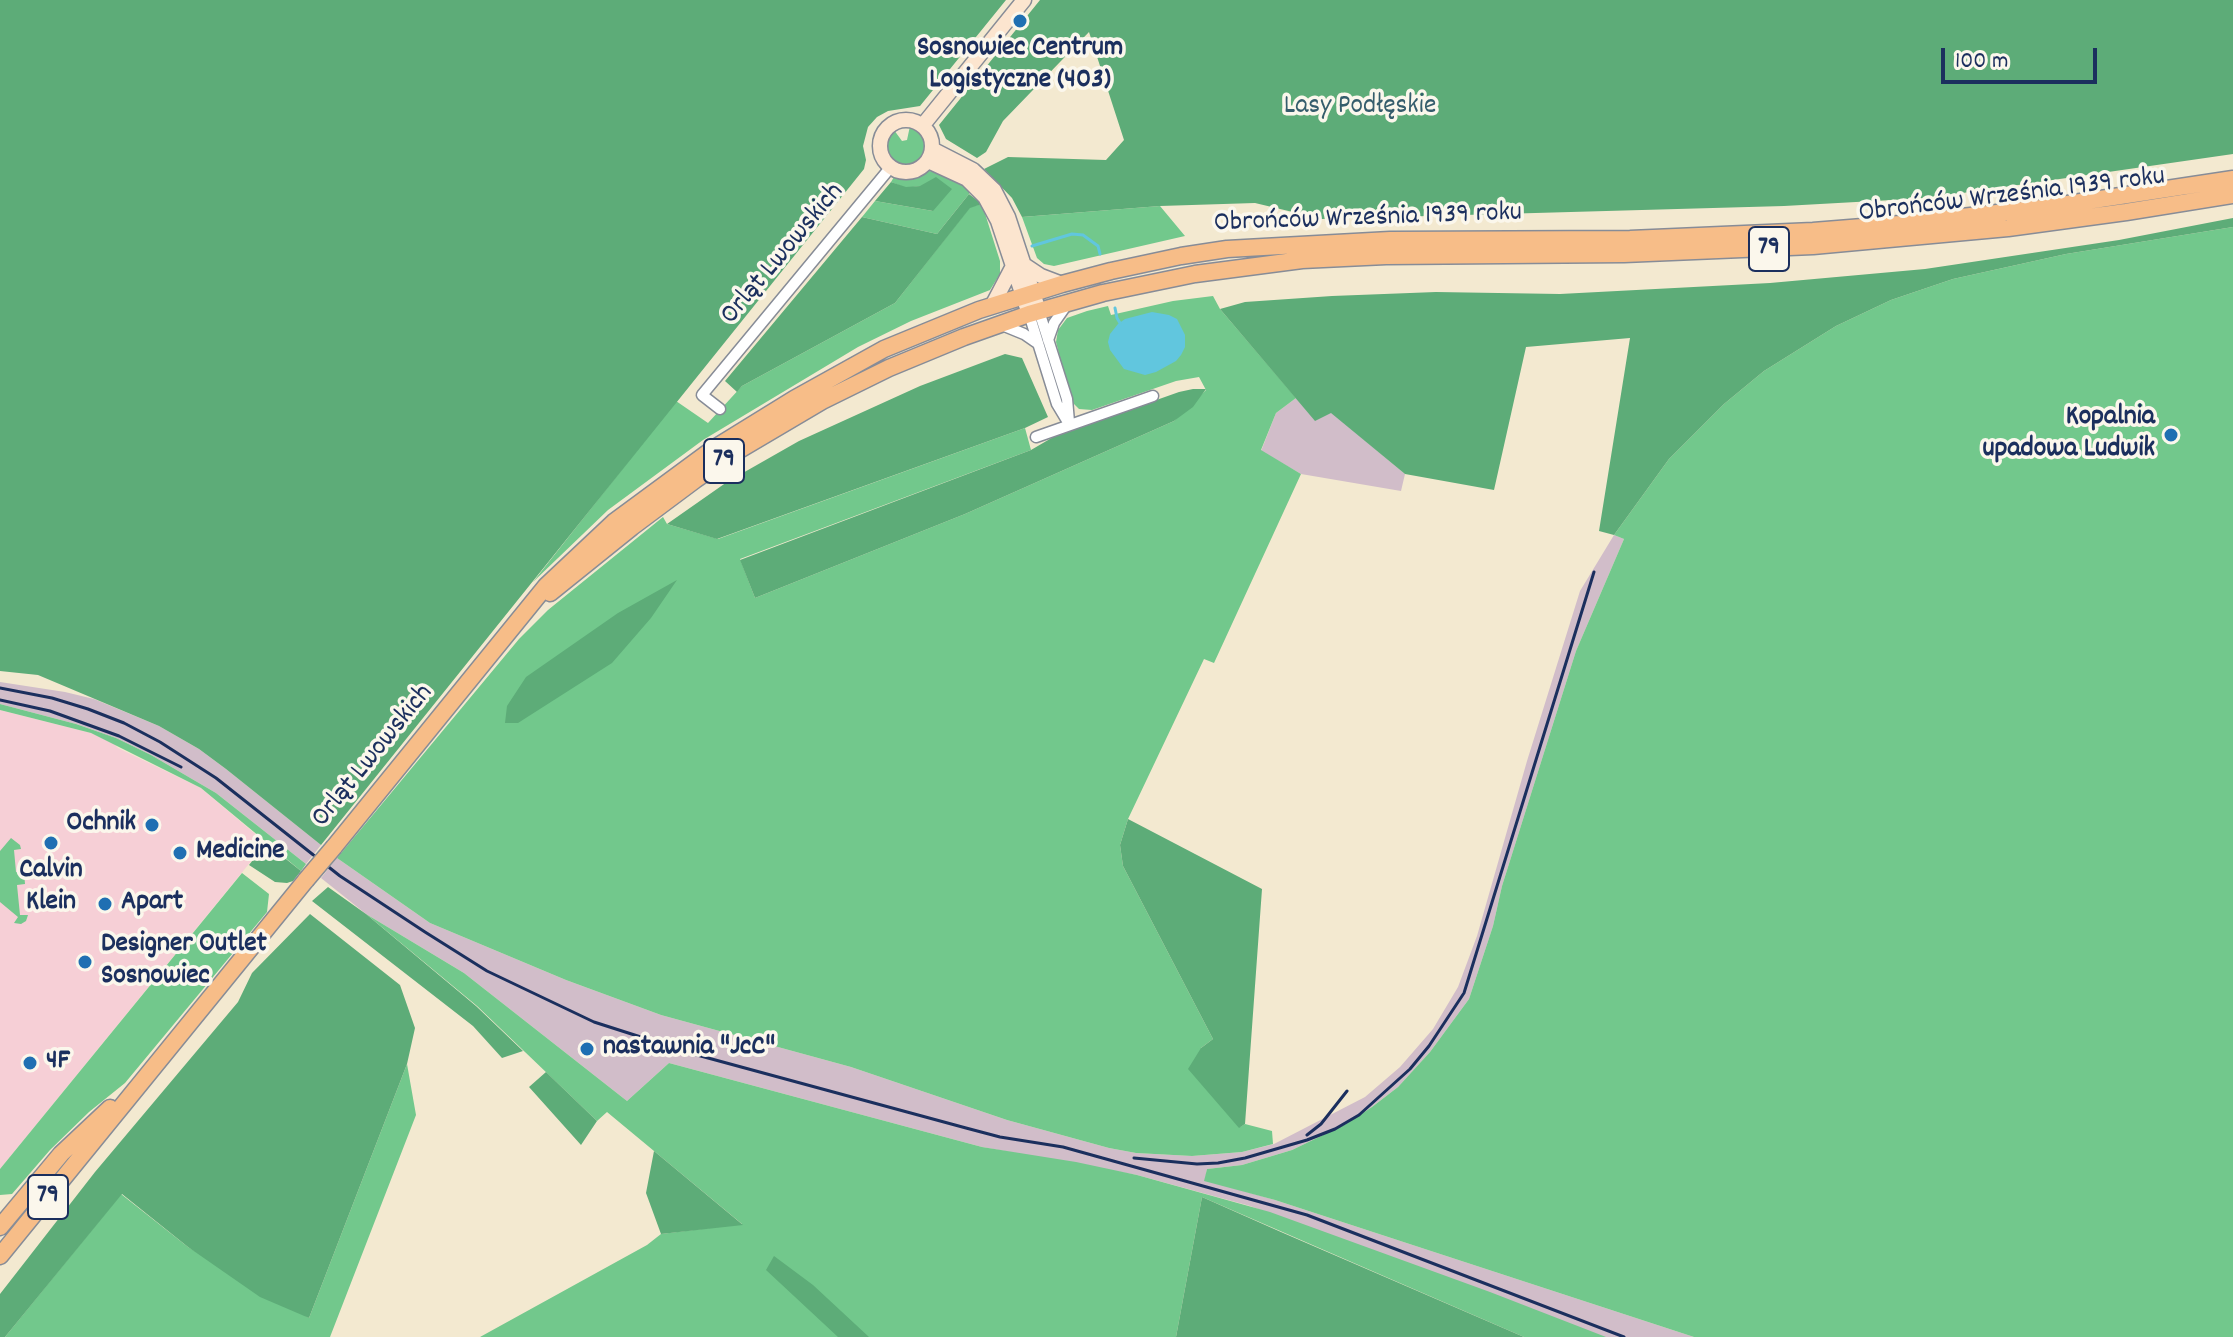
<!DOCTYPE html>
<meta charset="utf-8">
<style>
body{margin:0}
#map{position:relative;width:2233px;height:1337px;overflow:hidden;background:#f3e9d0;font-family:Dekko,sans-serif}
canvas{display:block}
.scale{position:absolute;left:1941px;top:48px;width:156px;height:36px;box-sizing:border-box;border:4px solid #1b2f5e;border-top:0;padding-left:10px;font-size:24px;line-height:28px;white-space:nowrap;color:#1b2f5e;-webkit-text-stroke:6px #fbf7ec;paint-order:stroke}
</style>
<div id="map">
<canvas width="2233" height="1337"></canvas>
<div class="scale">100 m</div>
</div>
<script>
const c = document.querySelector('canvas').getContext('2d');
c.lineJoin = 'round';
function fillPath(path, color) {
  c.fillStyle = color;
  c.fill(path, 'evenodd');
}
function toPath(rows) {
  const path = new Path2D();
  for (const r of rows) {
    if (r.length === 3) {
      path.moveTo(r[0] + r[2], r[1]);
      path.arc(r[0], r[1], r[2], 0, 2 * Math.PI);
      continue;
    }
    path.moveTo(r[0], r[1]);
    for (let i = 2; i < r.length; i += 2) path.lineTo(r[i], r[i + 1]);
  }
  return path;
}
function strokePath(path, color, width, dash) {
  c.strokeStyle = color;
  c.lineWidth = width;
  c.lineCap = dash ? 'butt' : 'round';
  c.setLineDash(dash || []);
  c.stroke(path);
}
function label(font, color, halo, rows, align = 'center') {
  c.font = font + ' Dekko,sans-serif';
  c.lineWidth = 7;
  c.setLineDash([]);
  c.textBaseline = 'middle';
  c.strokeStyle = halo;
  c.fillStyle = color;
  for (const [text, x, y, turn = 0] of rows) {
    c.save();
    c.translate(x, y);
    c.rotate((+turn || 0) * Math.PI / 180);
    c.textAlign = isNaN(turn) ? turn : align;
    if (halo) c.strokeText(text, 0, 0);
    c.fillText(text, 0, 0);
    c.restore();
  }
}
fillPath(toPath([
 [0,710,91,733,113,743,118,748,201,788,266,843,0,1169]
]), '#f6cfd6');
fillPath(toPath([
 [1296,398,1315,420,1331,412,1405,474,1401,491,1301,474,1261,451,1276,413],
 [1614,535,1624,539,1576,651,1502,886,1493,926,1469,999,1430,1052,1398,1087,1372,1107,1346,1124,1292,1150,1242,1165,1207,1169,1205,1180,1275,1200,1694,1337,1603,1337,1250,1206,1137,1175,982,1147,669,1063,627,1101,464,973,366,914,321,878,337,858,430,923,566,980,661,1015,851,1067,1007,1120,1109,1148,1136,1153,1192,1156,1242,1152,1274,1144,1365,1097,1400,1067,1433,1029,1458,987,1477,936,1527,761,1580,591],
 [0,682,65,692,94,699,159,726,199,749,226,769,321,845,306,864,216,793,151,755,116,738,76,724,0,704]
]), '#d1bdc9');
fillPath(toPath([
 [910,126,923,135,926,147,921,159,910,165,903,165,892,159,888,154,887,141,894,130,902,141,907,140],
 [929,171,938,172,971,188,969,194,937,234,862,217,875,201,933,211,920,186,906,188,891,182,894,177,913,178],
 [982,204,1000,261,1000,274,990,290,911,321,858,347,703,440,608,510,533,582,676,401,708,423,742,386,895,303,970,207],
 [1160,206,1185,236,1054,266,1044,264,1037,258,1022,217],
 [2233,227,2233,1337,1694,1337,1275,1200,1204,1181,1207,1169,1242,1165,1292,1150,1346,1124,1372,1107,1398,1087,1430,1052,1469,999,1493,926,1502,886,1576,651,1624,539,1614,535,1669,459,1724,404,1764,371,1836,326,1891,300,1953,279,2066,254],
 [1213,296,1220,309,1296,398,1276,413,1261,450,1301,474,1214,663,1204,659,1128,819,1120,845,1123,866,1213,1039,1201,1048,1240,1127,1245,1124,1272,1131,1273,1144,1242,1152,1192,1156,1136,1153,1109,1148,1007,1120,851,1067,661,1015,566,980,430,923,337,858,519,639,548,610,663,517,667,524,718,539,1025,428,1031,450,740,559,755,598,965,514,1174,421,1206,390,1199,377,1176,381,1092,410,1079,409,1071,401,1056,342,1058,330,1067,318,1087,311,1108,306,1111,315,1173,301],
 [0,704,76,724,116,738,151,755,216,793,306,864,301,871,201,788,91,733,0,710],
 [11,838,20,845,21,849,14,850,16,872,24,872,25,884,17,885,20,915,28,915,26,921,21,924,14,923,18,917,0,902,0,851],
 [242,873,269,894,267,912,125,1083,89,1112,50,1150,12,1194,0,1195,0,1169],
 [366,914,464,973,627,1101,669,1063,982,1147,1076,1162,1137,1175,1270,1212,1490,1292,1606,1337,1524,1337,1202,1197,1176,1337,480,1337,647,1245,661,1234,742,1224,607,1112,597,1121,477,1006],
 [407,1064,416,1115,330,1337,5,1337,121,1194,188,1247,309,1318]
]), '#72c88c');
fillPath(toPath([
 [0,0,1006,0,920,106,888,111,877,117,868,127,863,146,866,160,864,169,321,845,226,769,199,749,159,726,38,675,0,671],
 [1040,0,2233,0,2233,154,1928,198,1784,206,1322,219,1255,203,1160,206,1022,217,1012,198,984,169,1008,157,1106,160,1124,140,1089,32,1003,121,986,152,977,158,946,139,939,125],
 [936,177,952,189,933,211,875,201,891,182,906,187,920,186],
 [969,194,982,204,970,208,895,303,742,386,737,392,725,381,862,217,937,234],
 [2233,218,2233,227,2066,254,1953,279,1891,300,1836,326,1764,371,1724,404,1669,459,1614,535,1599,531,1630,338,1526,347,1494,490,1405,474,1331,413,1315,421,1220,309,1245,302,1332,296,1436,292,1560,294,1770,283,1925,269,2119,240],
 [1005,354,1022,358,1048,417,1025,428,717,539,667,524,727,482,799,441,920,386],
 [1193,389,1206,389,1193,407,1174,421,965,514,755,598,740,560,1031,450,1055,436,1179,392],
 [677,580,651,618,612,663,518,723,505,723,507,706,526,677,618,613],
 [1128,819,1262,889,1245,1124,1239,1128,1188,1069,1201,1048,1213,1039,1123,866,1120,845],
 [266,843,301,871,293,881,287,883,275,882,249,865],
 [328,887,366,914,476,1006,523,1051,502,1058,473,1026,312,901],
 [310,914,400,985,415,1028,407,1064,309,1318,260,1297,188,1247,122,1194,5,1337,0,1337,0,1294,95,1172,238,1002,252,973],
 [546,1072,597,1121,581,1145,529,1087],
 [654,1151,743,1225,661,1234,646,1193],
 [1202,1197,1281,1232,1524,1337,1176,1337],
 [774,1256,813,1285,869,1337,838,1337,766,1270]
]), '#5dac78');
fillPath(toPath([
 [1152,312,1169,315,1177,319,1185,335,1185,347,1181,355,1176,361,1156,372,1145,375,1124,369,1110,350,1108,342,1110,334,1118,324,1125,319]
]), '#61c6de');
strokePath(toPath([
 [1032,246,1072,234,1083,235,1098,246,1100,254],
 [1115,308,1117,318,1120,323]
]), '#61c6de', 3);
const street = toPath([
 [1039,311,1067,399,1069,422],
 [1029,314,1057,404,1069,424],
 [1002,325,1024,334,1037,343],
 [1048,340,1054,323,1068,303],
 [720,409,702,395,890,168],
 [1036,437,1153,396]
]);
const secondary = toPath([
 [906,146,26],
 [923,125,1024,0],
 [932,149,973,170,994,190,1008,217,1039,311],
 [928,161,967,179,985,197,998,221,1029,314],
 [1023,264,1041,276,1062,284],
 [992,306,1013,266]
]);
const primary = toPath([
 [550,593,632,527,695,480,739,450,822,401,889,368,964,337,1029,314,1103,293,1195,274,1302,260,1386,256,1624,254,1813,246,2008,228,2126,212,2233,195],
 [334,847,546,586,614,522,713,449,794,399,884,349,979,310,1062,284,1111,271,1181,256,1227,249,1390,240,1630,239,1813,231,1900,224,2041,208,2233,179],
 [0,1227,61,1154,110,1108],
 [0,1256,306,880]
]);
strokePath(street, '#878c97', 13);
strokePath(secondary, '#878c97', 17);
strokePath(primary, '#878c97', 19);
strokePath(street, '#fff', 10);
strokePath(secondary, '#fce5cf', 14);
strokePath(primary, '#f7bd88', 16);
strokePath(toPath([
 [0,688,52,698,88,709,124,723,160,742,216,778,340,876,425,932,487,971,594,1022,697,1055,966,1128,1000,1137,1063,1147,1307,1215,1624,1337],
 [0,700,50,711,119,736,181,767],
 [1307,1135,1321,1124,1347,1091],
 [1134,1158,1197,1164,1218,1163,1245,1158,1307,1140,1335,1129,1359,1115,1410,1069,1429,1046,1464,993,1594,572]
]), '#1b2f5e', 3);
const primaryBridge = toPath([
 [306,880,334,847]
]);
strokePath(primaryBridge, '#878c97', 19, []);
strokePath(primaryBridge, '#f7bd88', 16);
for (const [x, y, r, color] of [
 [1020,21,8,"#1f6fb2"],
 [2171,435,8,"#1f6fb2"],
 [152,825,8,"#1f6fb2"],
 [51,843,8,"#1f6fb2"],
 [180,853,8,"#1f6fb2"],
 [105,904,8,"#1f6fb2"],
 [85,962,8,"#1f6fb2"],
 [587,1049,8,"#1f6fb2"],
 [30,1063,8,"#1f6fb2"]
]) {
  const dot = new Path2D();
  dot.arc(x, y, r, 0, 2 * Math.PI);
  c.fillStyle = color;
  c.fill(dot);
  strokePath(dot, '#fbf7ec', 3);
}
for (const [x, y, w] of [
 [1769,249,40],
 [724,461,40],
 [48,1197,40]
]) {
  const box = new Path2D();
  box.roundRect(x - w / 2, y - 22, w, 44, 6);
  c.fillStyle = '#fbf7ec';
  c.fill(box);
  strokePath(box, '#1b2f5e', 2);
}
label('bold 26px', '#1b2f5e', null, [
 ["79",1769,249],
 ["79",724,461],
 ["79",48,1197]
]);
label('bold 28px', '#1b2f5e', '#fbf7ec', [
 ["Sosnowiec Centrum",1020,50,"center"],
 ["Logistyczne (403)",1020,82,"center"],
 ["Kopalnia",2155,419,"right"],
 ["upadowa Ludwik",2155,451,"right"],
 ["Ochnik",136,825,"right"],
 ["Medicine",196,853],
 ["Calvin",51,872,"center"],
 ["Klein",51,904,"center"],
 ["Apart",121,904],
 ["Designer Outlet",101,946],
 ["Sosnowiec",101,978],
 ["nastawnia \"JcC\"",603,1049],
 ["4F",46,1063]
], 'left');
label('28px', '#355d6c', '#fbf7ec', [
 ["Lasy Podłęskie",1360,108]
]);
label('28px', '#1b2f5e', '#fbf7ec', [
 ["Obrońców Września 1939 roku",2012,197,-7],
 ["Obrońców Września 1939 roku",1368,220,-2],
 ["Orląt Lwowskich",784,255,-50],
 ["Orląt Lwowskich",374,757,-51]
]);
</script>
